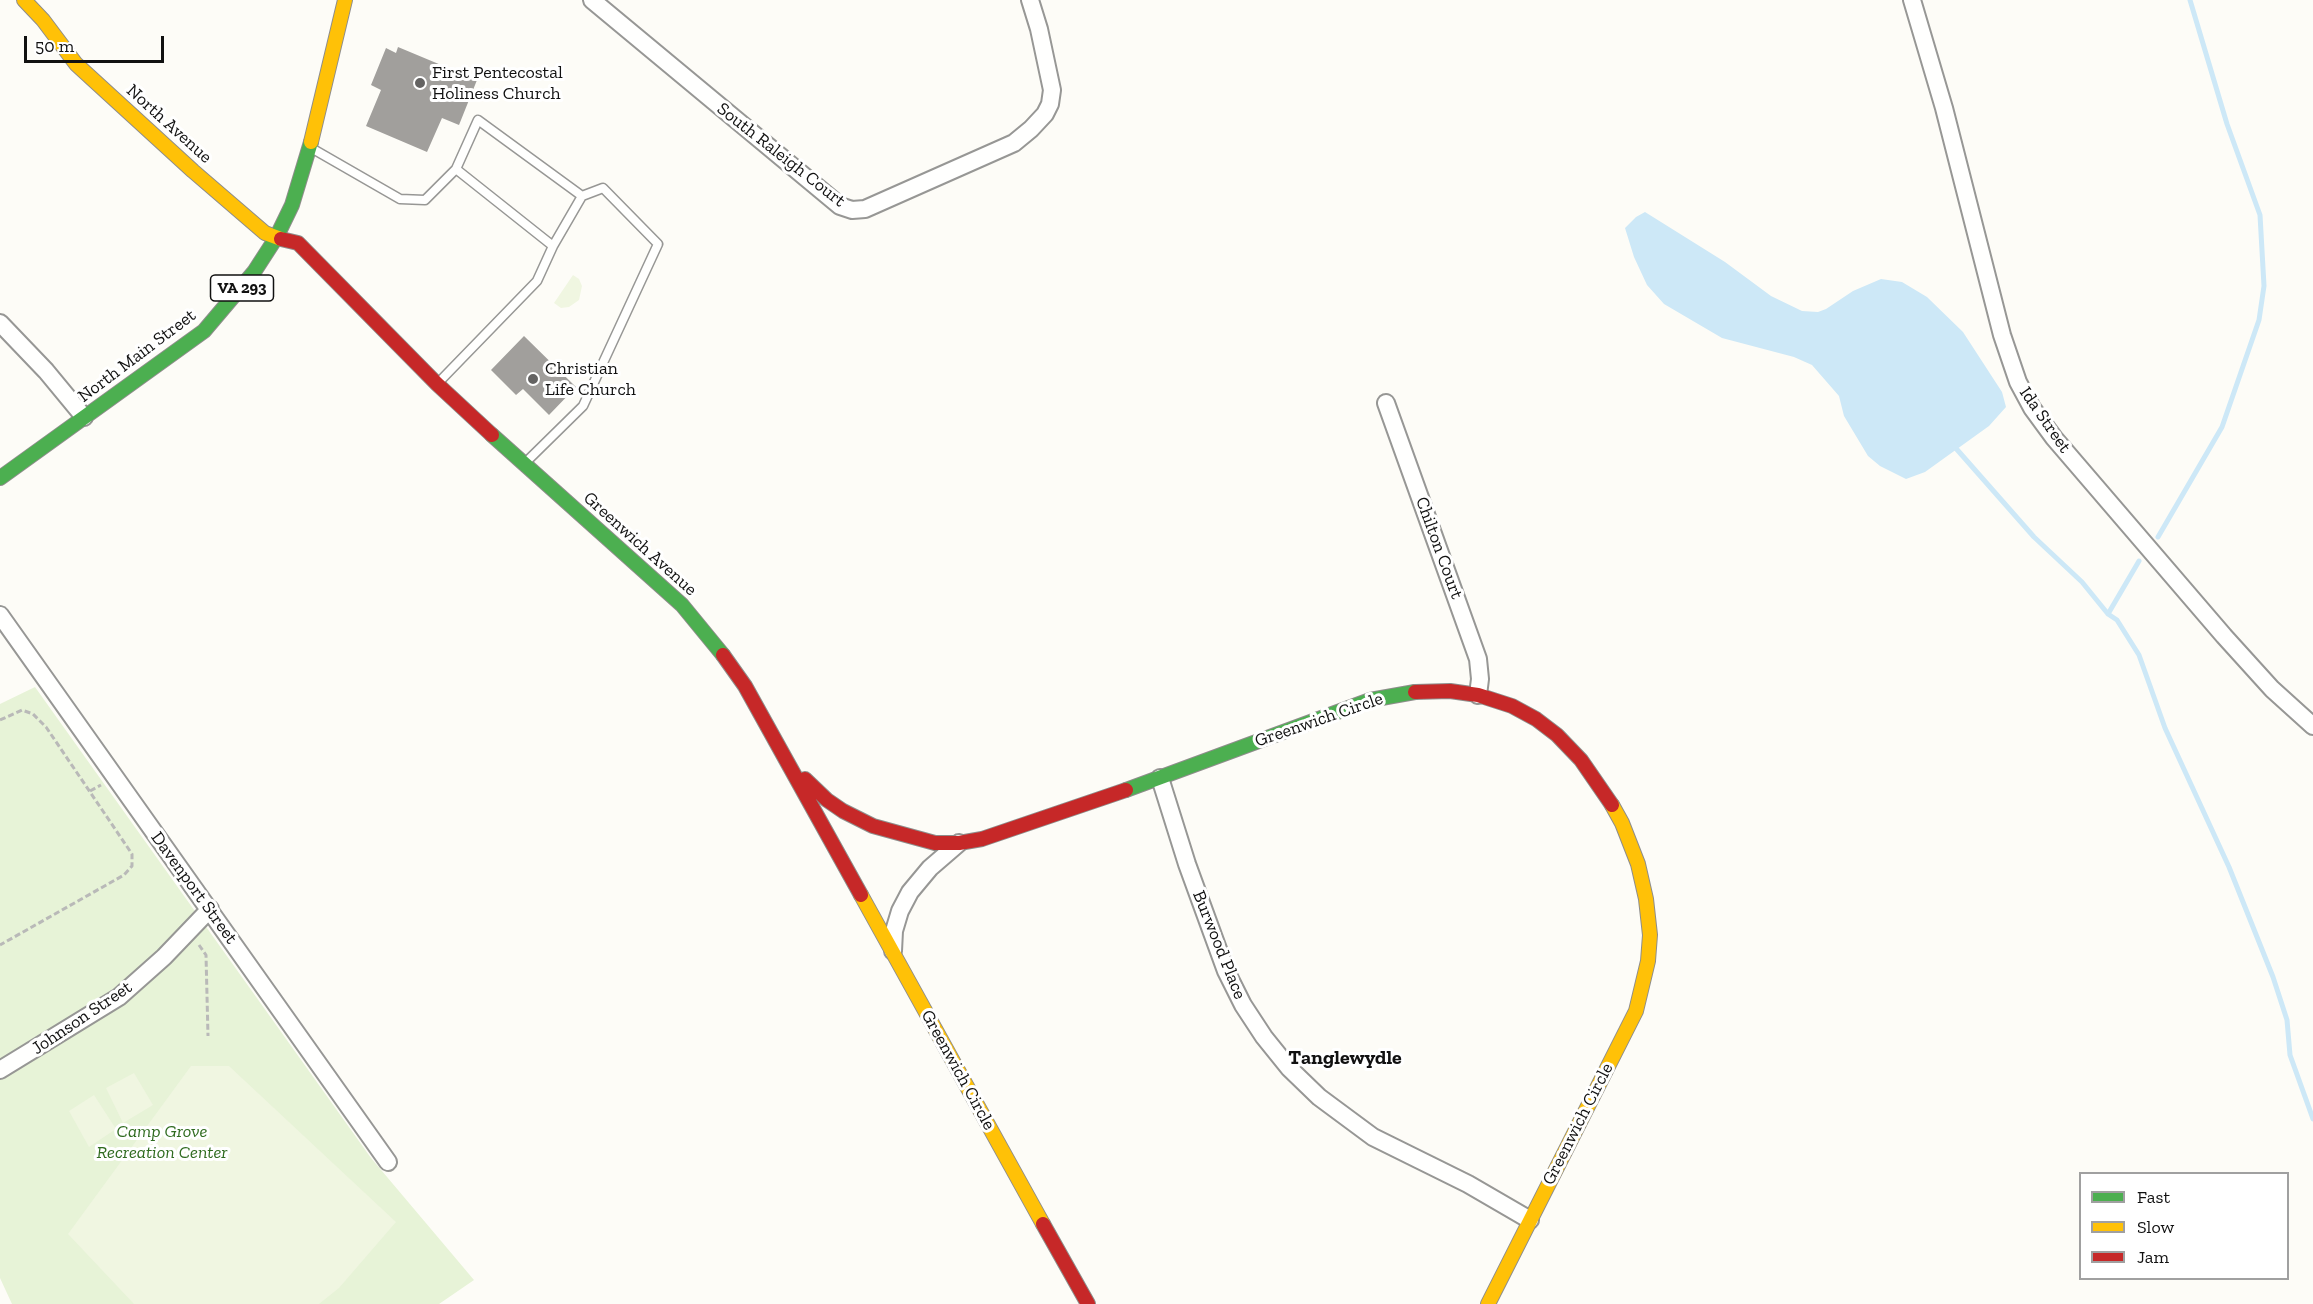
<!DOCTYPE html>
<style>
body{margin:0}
#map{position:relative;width:2313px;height:1304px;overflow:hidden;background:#fdfcf7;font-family:"Zilla Slab",serif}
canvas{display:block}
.legend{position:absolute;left:2079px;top:1172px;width:210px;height:108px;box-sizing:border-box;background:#fff;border:2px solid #a0a0a0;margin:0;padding:8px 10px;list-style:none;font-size:18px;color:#111}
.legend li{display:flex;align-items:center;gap:12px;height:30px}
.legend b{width:30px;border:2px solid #a0a0a0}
.scale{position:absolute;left:24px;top:36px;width:140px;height:27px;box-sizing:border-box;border:3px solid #111;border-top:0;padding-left:8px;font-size:18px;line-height:21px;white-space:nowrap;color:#111;-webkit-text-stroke:4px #fff;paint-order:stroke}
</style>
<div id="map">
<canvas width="2313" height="1304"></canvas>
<ul class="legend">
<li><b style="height:8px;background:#4caf50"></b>Fast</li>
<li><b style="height:8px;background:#ffc107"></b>Slow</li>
<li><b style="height:8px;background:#c62828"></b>Jam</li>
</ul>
<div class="scale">50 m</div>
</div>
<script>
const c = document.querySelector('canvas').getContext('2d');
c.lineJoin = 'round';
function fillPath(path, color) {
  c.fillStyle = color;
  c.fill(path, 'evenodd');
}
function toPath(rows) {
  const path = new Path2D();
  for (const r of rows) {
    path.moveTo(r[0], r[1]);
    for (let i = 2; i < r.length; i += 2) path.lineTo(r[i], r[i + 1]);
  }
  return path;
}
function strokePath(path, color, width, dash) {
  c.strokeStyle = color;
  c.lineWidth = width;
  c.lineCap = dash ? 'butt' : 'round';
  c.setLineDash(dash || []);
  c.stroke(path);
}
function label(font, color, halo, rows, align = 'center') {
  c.font = font + ' "Zilla Slab",serif';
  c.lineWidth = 6;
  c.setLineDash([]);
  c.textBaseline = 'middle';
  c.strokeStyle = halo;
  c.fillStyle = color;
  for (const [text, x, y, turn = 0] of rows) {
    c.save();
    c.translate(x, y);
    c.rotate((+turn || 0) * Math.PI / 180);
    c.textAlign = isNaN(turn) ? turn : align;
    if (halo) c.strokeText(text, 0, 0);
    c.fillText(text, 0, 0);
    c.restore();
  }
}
fillPath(toPath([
 [35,687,371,1158,474,1280,439,1304,12,1304,0,1278,0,704]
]), '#e7f3d7');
fillPath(toPath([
 [573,275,579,279,582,286,579,300,569,307,561,308,554,303],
 [191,1066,229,1066,396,1222,339,1288,319,1304,134,1304,68,1234],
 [134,1073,153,1105,123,1123,106,1088],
 [94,1095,116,1129,89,1147,69,1111]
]), '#f0f6e1');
fillPath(toPath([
 [1645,212,1725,262,1771,296,1802,311,1818,312,1826,309,1853,291,1881,279,1902,282,1927,297,1963,332,2002,392,2006,407,1989,426,1925,472,1906,479,1880,466,1868,456,1844,416,1839,396,1812,365,1794,357,1722,338,1664,304,1647,285,1634,257,1625,228,1636,217]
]), '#cde8f7');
strokePath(toPath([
 [1953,445,2034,537,2082,582,2108,614,2117,620,2139,655,2165,728,2229,867,2273,977,2287,1020,2290,1055,2313,1119],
 [2158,537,2222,427,2259,320,2264,286,2260,215,2227,124,2190,0],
 [2108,614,2139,561]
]), '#cde8f7', 5);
fillPath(toPath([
 [398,47,477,80,459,125,442,118,427,152,366,126,381,90,371,85,386,48,396,53],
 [524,336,576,387,549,415,523,389,516,395,491,370]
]), '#a19f9c');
const lane = toPath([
 [313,149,400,199,425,200,456,169,478,120,582,196,553,246,456,169],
 [438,383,537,281,553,246],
 [524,464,583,406,658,244,603,188,582,196]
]);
const street = toPath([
 [592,0,840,206,852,210,865,209,1014,143,1031,129,1045,114,1050,104,1052,90,1039,29,1030,0],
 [1912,0,1944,108,2002,335,2018,382,2032,408,2054,438,2224,636,2272,689,2313,726],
 [0,323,46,371,84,417],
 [1386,403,1478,659,1480,679,1478,695],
 [0,615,388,1162],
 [1160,778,1187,864,1226,971,1243,1005,1264,1037,1289,1068,1319,1097,1373,1137,1468,1184,1530,1220],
 [893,951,894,931,900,911,910,892,930,868,959,843],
 [0,1070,119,997,164,957,210,909]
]);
const fast = toPath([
 [492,435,682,605,723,655],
 [0,478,204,331,254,272,276,238,292,205,311,142],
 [1126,790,1370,700,1415,692]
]);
const slow = toPath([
 [24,0,43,20,76,64,193,171,265,233,281,239],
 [311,142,345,0],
 [861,895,1043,1224],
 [1488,1304,1636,1011,1648,961,1650,935,1646,899,1638,864,1622,823,1612,805]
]);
const jam = toPath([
 [281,239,298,243,437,384,492,435],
 [723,655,745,686,861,895],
 [1415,692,1450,691,1478,695,1512,706,1536,719,1557,735,1581,760,1612,805],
 [805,779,827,800,843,811,873,826,935,843,959,843,982,839,1126,790],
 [1043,1224,1088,1304]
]);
strokePath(lane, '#979795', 11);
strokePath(street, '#979795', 20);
strokePath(fast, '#8e8d8b', 16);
strokePath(slow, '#8e8d8b', 16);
strokePath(jam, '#8e8d8b', 16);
strokePath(toPath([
 [0,720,22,710,33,714,46,727,132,854,132,866,124,875,0,945],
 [90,791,101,785],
 [199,945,206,955,208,1036]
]), '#b9b9b8', 3, [6, 3]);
strokePath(lane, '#fffffe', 8);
strokePath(street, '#fffffe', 16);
strokePath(fast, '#4caf50', 14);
strokePath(slow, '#ffc107', 14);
strokePath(jam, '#c62828', 14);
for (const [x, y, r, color] of [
 [420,83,6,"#646362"],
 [533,379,6,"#646362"]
]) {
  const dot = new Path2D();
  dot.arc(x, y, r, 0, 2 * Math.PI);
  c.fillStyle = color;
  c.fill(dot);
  strokePath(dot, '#fff', 2);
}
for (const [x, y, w] of [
 [242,288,63]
]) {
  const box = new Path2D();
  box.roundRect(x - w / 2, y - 13, w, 26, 4.5);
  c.fillStyle = '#fff';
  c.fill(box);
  strokePath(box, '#111', 1.5);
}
label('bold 16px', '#111', null, [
 ["VA 293",242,288]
]);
label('18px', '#111', '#fff', [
 ["First Pentecostal",432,73],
 ["Holiness Church",432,94],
 ["Christian",545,369],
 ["Life Church",545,390]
], 'left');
label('18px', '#111', '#fff', [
 ["North Avenue",169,124,42],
 ["South Raleigh Court",781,155,38],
 ["North Main Street",137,356,-37],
 ["Ida Street",2045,420,55],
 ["Greenwich Avenue",640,544,42],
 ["Chilton Court",1439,548,70],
 ["Greenwich Circle",1319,720,-19],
 ["Davenport Street",194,888,54],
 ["Burwood Place",1219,945,68],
 ["Johnson Street",82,1018,-34],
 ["Greenwich Circle",958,1070,61],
 ["Greenwich Circle",1578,1124,-63]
]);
label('italic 18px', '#2f6b1f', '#fff', [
 ["Camp Grove",162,1132],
 ["Recreation Center",162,1153]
]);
label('bold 20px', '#111', '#fff', [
 ["Tanglewydle",1345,1058]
]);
</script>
